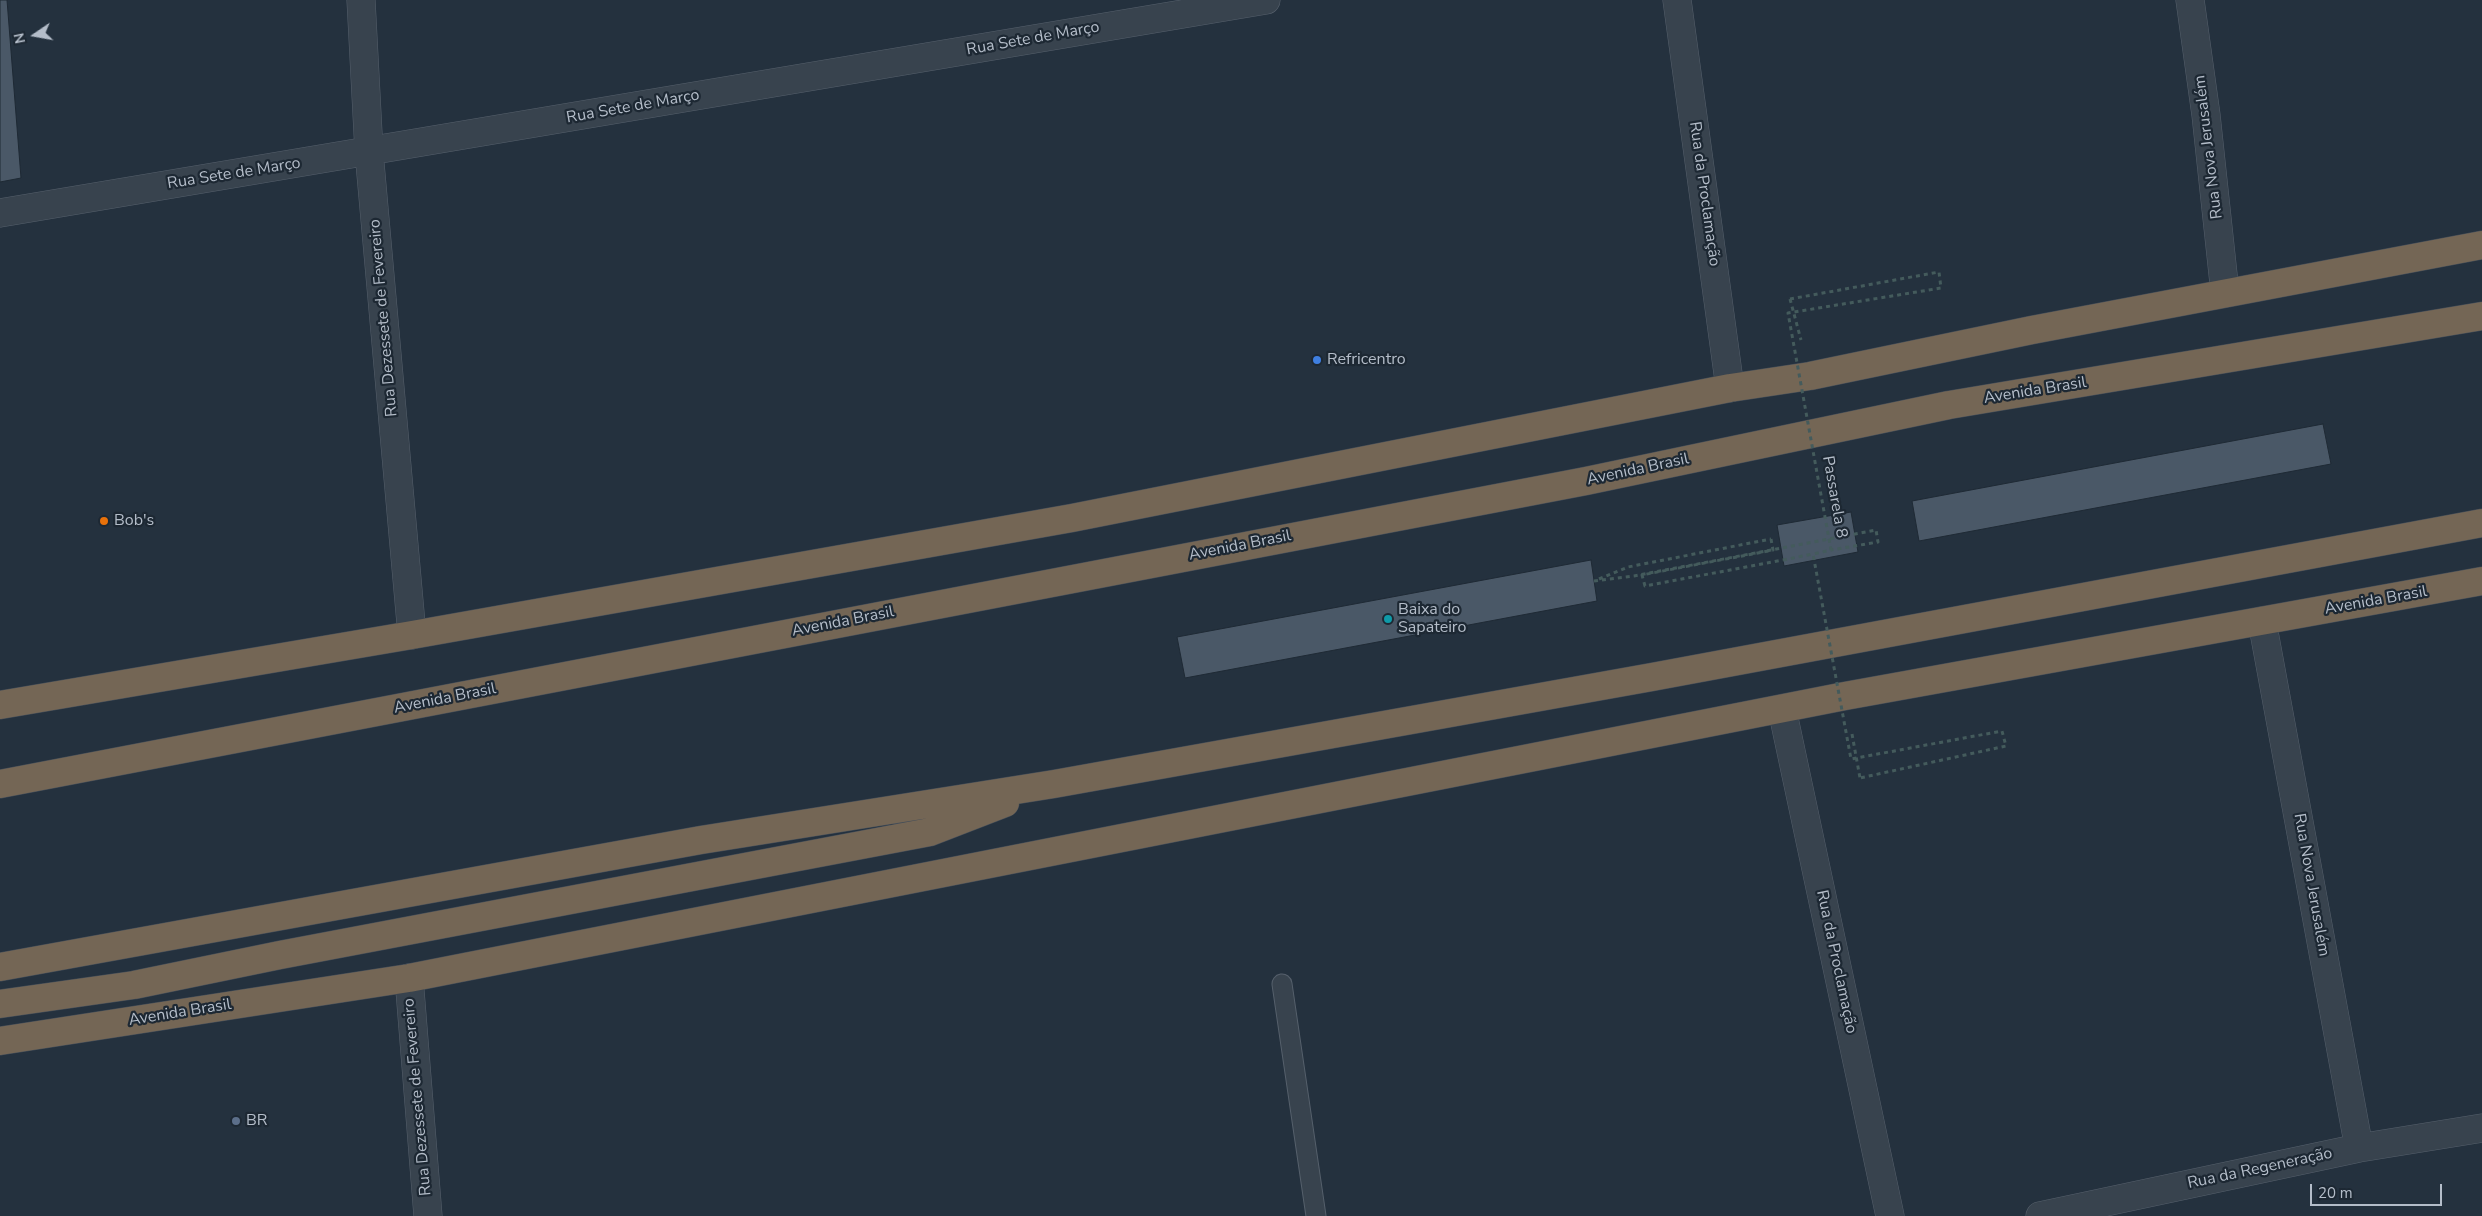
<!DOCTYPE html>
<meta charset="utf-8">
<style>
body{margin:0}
#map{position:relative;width:2482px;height:1216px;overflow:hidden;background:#24313e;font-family:"Nunito Sans",sans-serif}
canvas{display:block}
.north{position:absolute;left:10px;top:10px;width:50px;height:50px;-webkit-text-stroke:4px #1d2833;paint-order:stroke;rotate:258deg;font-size:14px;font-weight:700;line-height:20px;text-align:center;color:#b4bdc9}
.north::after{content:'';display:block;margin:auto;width:18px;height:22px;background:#b4bdc9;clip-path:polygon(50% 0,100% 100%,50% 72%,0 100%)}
.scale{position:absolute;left:2310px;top:1184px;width:132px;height:22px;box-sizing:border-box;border:2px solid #b4bdc9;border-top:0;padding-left:6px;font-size:15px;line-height:18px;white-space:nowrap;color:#b4bdc9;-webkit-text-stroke:4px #1d2833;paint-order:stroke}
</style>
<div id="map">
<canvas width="2482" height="1216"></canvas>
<div class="north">N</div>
<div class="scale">20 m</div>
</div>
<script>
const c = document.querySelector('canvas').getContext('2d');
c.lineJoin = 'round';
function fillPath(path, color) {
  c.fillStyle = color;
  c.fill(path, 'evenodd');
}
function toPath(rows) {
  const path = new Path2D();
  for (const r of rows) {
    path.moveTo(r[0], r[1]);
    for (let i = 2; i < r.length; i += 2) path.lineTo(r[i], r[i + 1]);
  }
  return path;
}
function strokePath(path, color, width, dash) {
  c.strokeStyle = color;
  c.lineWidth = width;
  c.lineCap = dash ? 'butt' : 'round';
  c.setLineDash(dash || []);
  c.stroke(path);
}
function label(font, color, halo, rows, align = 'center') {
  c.font = font + ' "Nunito Sans",sans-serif';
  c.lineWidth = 4.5;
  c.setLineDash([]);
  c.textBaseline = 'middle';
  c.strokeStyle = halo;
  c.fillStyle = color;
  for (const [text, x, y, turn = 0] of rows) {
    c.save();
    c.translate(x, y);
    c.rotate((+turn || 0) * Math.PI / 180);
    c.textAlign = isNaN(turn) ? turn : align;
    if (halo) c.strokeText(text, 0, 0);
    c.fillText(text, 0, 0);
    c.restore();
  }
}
const building = toPath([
 [0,0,7,0,21,178,0,182,0,0],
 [2323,424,2331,464,1919,541,1912,501,2323,424],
 [1851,512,1858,552,1784,566,1777,525,1851,512],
 [1591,560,1597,601,1185,678,1177,637,1591,560]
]);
fillPath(building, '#4a5867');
strokePath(building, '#1f2a35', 1);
const lane = toPath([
 [1282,984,1316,1216]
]);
const street = toPath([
 [361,0,369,152,412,635],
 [1677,0,1730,388],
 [2190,0,2206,115,2225,293],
 [0,213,1266,0],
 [2262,621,2359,1148],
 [1782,709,1890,1216],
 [409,978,428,1216],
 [2040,1216,2359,1148,2482,1128]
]);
const highway = toPath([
 [0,705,412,635,1072,518,1730,388,1810,376,2032,330,2482,245],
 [0,784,1586,481,1949,405,2482,316],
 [0,967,701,840,1054,784,1652,677,2482,523],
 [0,1004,134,985,280,955,930,832,1005,803],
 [0,1041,409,978,1845,696,2482,581]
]);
strokePath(lane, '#56606c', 21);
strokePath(street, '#56606c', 29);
strokePath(highway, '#434d59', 29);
strokePath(toPath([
 [1790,299,1801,340],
 [1783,560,1813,554],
 [1599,579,1628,567,1771,539],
 [1594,581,1634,576,1876,530,1878,542,1831,550],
 [1852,734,1860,778]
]), '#445b5c', 3, [4, 4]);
strokePath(lane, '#38434e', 19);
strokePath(street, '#38434e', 28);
strokePath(highway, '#746655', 28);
strokePath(toPath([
 [1790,299,1939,272,1941,288,1788,313,1831,550,1813,554,1851,759,2002,731,2006,746,1860,778],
 [1771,539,1773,550,1642,575,1645,586,1783,560]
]), '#445b5c', 3, [4, 4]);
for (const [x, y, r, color] of [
 [1317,360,5,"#3f7fe0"],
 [104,521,5,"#e8710a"],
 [1388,619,5,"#0f9aa8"],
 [236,1121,5,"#5c6f8a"]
]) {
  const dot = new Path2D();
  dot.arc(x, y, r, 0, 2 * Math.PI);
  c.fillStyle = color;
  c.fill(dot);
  strokePath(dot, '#1d2833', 2);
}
label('16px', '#b4bdc9', '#1d2833', [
 ["Rua Sete de Março",1033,39,-10],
 ["Rua Sete de Março",633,107,-10],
 ["Rua Nova Jerusalém",2209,147,-97],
 ["Rua Sete de Março",234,174,-9],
 ["Rua da Proclamação",1704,194,82],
 ["Rua Dezessete de Fevereiro",384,318,-95],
 ["Avenida Brasil",2035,391,-9],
 ["Avenida Brasil",1638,470,-12],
 ["Passarela 8",1834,497,80],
 ["Avenida Brasil",1240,546,-11],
 ["Avenida Brasil",2376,601,-10],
 ["Avenida Brasil",843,622,-11],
 ["Avenida Brasil",445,699,-11],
 ["Rua Nova Jerusalém",2311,885,80],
 ["Rua da Proclamação",1836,962,78],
 ["Avenida Brasil",180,1013,-9],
 ["Rua Dezessete de Fevereiro",418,1097,-95],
 ["Rua da Regeneração",2260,1169,-12]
]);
label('16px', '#b4bdc9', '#1d2833', [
 ["Refricentro",1327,360],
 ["Bob's",114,521],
 ["Baixa do",1398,610],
 ["Sapateiro",1398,628],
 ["BR",246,1121]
], 'left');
</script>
